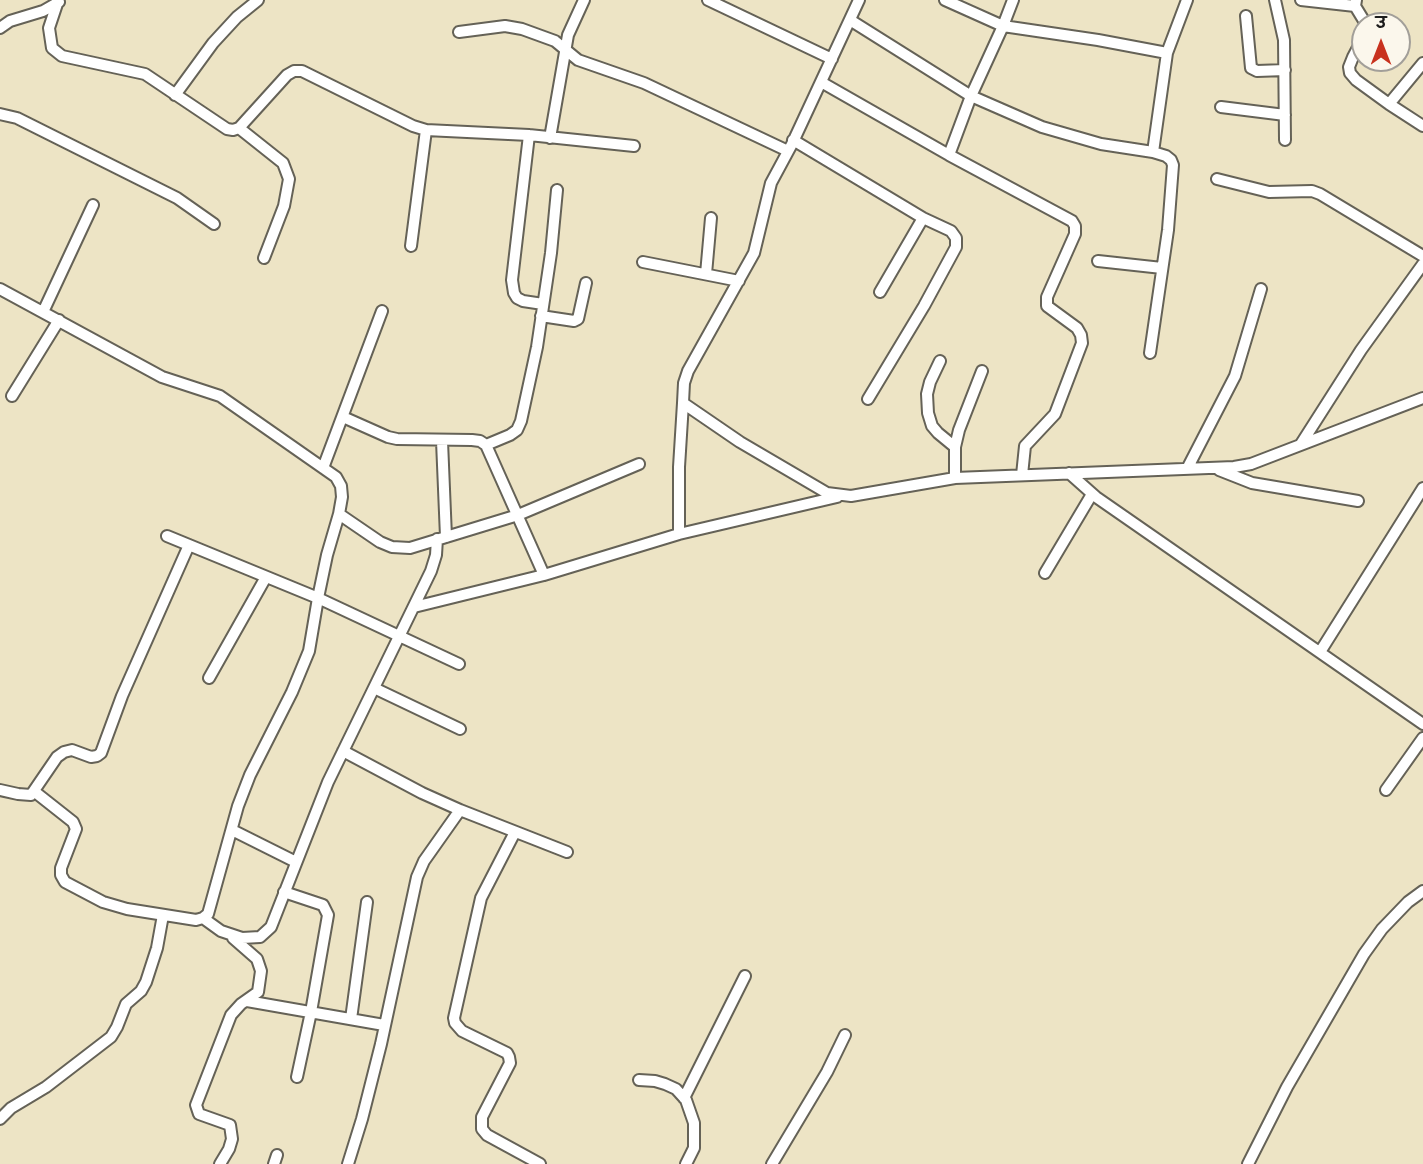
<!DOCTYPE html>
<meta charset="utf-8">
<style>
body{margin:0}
#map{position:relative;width:1423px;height:1164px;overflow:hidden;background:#ede4c5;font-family:"Gochi Hand","Playpen Sans Deva",sans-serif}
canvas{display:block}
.north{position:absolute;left:1351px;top:12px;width:60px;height:60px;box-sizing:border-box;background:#fbf7ec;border:2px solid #a29f99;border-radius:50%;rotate:0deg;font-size:16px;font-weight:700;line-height:24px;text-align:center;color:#1c1c1c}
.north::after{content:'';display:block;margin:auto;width:21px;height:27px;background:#c8321e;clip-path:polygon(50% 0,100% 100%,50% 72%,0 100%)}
</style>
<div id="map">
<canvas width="1423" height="1164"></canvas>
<div class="north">उ</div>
</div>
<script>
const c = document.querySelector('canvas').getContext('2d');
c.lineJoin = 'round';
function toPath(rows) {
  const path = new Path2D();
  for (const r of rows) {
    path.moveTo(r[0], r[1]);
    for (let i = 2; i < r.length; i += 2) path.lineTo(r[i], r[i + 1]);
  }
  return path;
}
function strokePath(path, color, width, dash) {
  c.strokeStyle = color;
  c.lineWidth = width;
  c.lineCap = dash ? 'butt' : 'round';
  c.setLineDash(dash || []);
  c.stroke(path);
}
const minor = toPath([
 [708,0,832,59],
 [945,0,1003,26,1098,40,1167,53],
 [1275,0,1284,40,1285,140],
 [1301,0,1355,6],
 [1356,0,1355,6,1366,24],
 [57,4,49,28,52,48,62,56,145,74,227,129,233,130,239,128,287,75,294,71,302,71,413,126,426,130,529,135,634,146],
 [1246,16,1251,68,1257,71,1285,70],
 [850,20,971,96,1042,127,1101,144,1153,152,1166,156,1171,160,1173,165,1168,230,1150,353],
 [0,28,10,21,43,11,59,2],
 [459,32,505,26,522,29,555,41,578,60,644,83,788,151],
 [1363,38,1353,57,1349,67,1350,73,1356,80,1389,104,1423,126],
 [821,82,949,155,1072,221,1075,226,1075,234,1047,297,1047,306,1077,328,1081,335,1082,343,1055,414,1025,446,1022,475],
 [175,95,213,43,237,17,258,0],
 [1389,104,1423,63],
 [1221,107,1285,115],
 [0,114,17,118,177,198,214,224],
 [239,128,283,163,289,179,284,206,264,258],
 [529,135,512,280,514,293,517,298,523,301,543,304],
 [550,138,568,35,584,0],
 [793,140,923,218,951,231,956,238,956,247,924,306,868,399],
 [1153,152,1167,53,1187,0],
 [949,155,971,96,1003,26,1013,0],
 [1217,179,1269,192,1312,191,1320,194,1423,256],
 [411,246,426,130],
 [1098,261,1162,268],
 [643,262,739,281],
 [706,274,711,218],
 [0,289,162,377,220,396,336,477,341,486,342,497,339,514,327,555,318,598,309,651,292,692,250,775,238,806,208,914,203,918,196,920,127,909,103,902,65,882,61,875,61,868,76,829,73,822,35,792],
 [880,292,923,218],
 [43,312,93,205],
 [541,316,574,321,578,319,586,283],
 [940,361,930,382,927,394,928,413,932,426,938,433,955,447],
 [12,396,59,320],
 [683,403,740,442,827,493,851,496,955,478,1234,467,1251,464,1423,398],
 [343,417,388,437,397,439,472,440,480,441,486,445,544,575],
 [442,441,446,537],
 [1301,444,1361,350,1423,264],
 [486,445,510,435,517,430,521,421,537,347,551,253,557,190],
 [323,468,382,311],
 [1187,469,1235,376,1261,289],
 [1219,470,1252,483,1358,501],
 [1069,473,1096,497,1423,724],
 [955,478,955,447,959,430,982,371],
 [339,514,380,542,392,547,410,548,518,515,639,464],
 [679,534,679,467,683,403,684,383,688,371,754,253,771,183,792,144,859,0],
 [167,536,318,598,459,664],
 [1045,573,1092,494],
 [414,607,544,575,679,534,837,497],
 [1320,652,1423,488],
 [209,678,266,577],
 [374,688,460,729],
 [343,751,422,793,460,810,567,852],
 [0,790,18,794,31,795,57,757,64,752,72,750,91,757,97,756,101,753,122,696,189,545],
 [1386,790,1423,738],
 [232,830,296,862],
 [515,832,481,898,454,1018,455,1023,462,1031,507,1053,509,1057,510,1063,482,1117,482,1129,487,1135,540,1164],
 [284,892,323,905,328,915,311,1012,297,1077],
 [203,918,221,931,242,938,260,937,271,927,328,782,431,571,436,555,437,539],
 [247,1001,384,1025],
 [351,1019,367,902],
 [639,1080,655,1081,665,1084,676,1089,686,1100,694,1123,694,1148,686,1164],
 [684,1098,745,976],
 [0,1119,11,1108,46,1087,111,1037,117,1027,126,1004,141,991,146,982,157,948,163,915],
 [220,1164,229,1149,232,1139,230,1125,199,1114,196,1105,231,1015,241,1004,258,992,261,971,257,959,233,938],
 [274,1164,277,1155],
 [348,1164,362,1119,381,1044,417,877,424,861,460,810],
 [772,1164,827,1072,845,1035],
 [1248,1164,1287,1087,1364,954,1382,929,1408,902,1423,891]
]);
strokePath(minor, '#656257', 14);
strokePath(minor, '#fff', 10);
</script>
